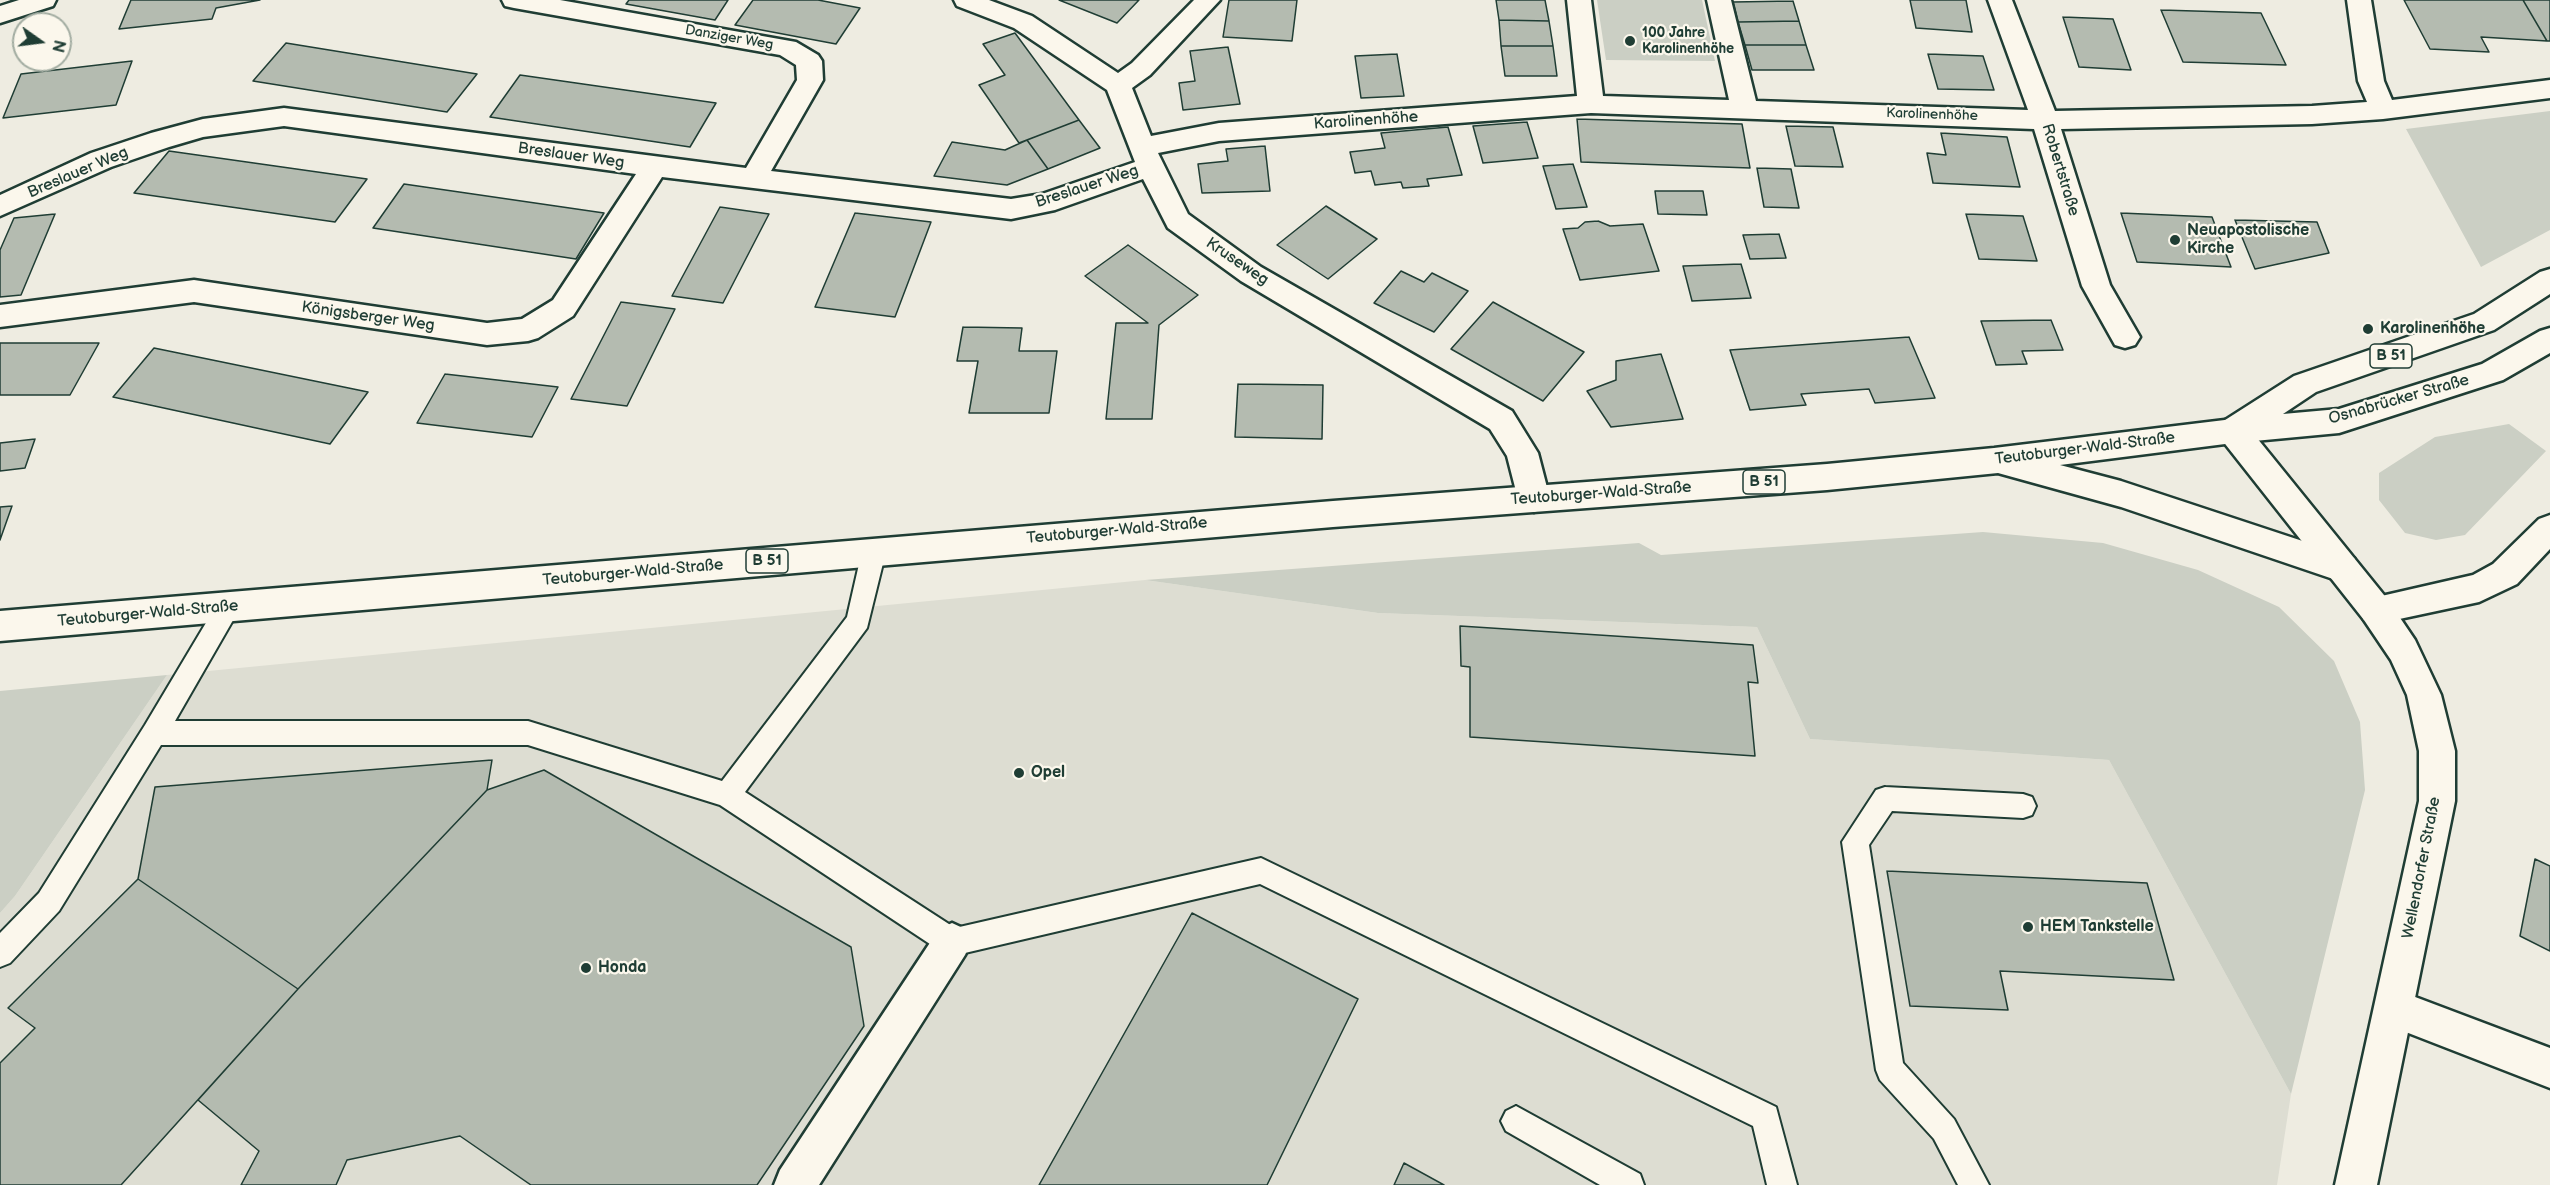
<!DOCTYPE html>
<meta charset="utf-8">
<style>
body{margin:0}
#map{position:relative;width:2550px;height:1185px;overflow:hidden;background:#eeece1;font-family:"Balsamiq Sans",sans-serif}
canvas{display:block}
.north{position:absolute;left:12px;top:12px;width:60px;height:60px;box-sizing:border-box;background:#fbf7ec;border:2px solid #a3ada2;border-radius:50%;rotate:104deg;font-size:16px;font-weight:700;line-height:24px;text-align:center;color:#1f3d34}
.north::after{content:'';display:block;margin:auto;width:21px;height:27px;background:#1f3d34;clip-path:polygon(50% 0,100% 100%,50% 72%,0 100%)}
</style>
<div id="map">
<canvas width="2550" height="1185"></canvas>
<div class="north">N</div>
</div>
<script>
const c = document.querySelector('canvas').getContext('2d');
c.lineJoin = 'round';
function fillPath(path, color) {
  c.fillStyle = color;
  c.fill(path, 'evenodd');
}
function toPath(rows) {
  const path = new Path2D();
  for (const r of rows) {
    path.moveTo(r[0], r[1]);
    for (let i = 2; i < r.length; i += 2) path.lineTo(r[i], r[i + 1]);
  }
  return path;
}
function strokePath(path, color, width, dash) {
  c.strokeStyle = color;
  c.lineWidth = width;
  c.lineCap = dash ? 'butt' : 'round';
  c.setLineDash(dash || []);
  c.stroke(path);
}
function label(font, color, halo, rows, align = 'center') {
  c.font = font + ' "Balsamiq Sans",sans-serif';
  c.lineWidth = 4.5;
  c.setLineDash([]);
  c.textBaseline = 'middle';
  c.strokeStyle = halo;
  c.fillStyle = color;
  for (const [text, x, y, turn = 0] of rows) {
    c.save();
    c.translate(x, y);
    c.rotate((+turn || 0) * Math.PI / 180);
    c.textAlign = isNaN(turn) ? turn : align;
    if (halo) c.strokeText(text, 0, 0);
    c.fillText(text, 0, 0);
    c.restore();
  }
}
fillPath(toPath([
 [1145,580,1378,613,1757,627,1810,739,2109,760,2291,1094,2277,1185,0,1185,0,913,15,896,167,675]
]), '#ddddd2');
fillPath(toPath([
 [1597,0,1702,0,1715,61,1606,60],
 [2550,111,2550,230,2481,267,2406,129],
 [2509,424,2546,451,2465,535,2436,540,2405,533,2379,500,2379,473,2435,437],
 [1983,532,2103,543,2198,570,2279,607,2334,661,2360,722,2365,790,2291,1094,2109,760,1810,739,1757,627,1378,613,1145,580,1639,543,1661,555],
 [167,675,15,896,0,913,0,691]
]), '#cbcfc4');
const building = toPath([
 [131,0,260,0,216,8,212,19,119,29,131,0],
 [629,0,728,0,715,20,626,4,629,0],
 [753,0,818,0,860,8,836,44,735,25,753,0],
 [1059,0,1139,0,1117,23,1059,0],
 [1229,0,1297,0,1292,41,1223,37,1229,0],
 [1496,0,1545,0,1549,21,1499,20,1496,0],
 [1910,0,1966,0,1972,32,1916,28,1910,0],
 [2404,0,2523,0,2547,41,2481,37,2489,52,2430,49,2404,0],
 [2523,0,2550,0,2550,41,2547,41,2523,0],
 [1793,1,1799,21,1738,22,1733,2,1793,1],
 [2161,10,2261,13,2286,65,2183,62,2161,10],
 [2063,17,2113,19,2131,70,2079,67,2063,17],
 [1499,20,1549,21,1553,46,1501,46,1499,20],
 [1799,21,1806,45,1745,45,1738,22,1799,21],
 [1015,33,1079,120,1019,143,979,85,1005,75,983,44,1015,33],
 [286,43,477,74,447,112,253,81,286,43],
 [1745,45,1806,45,1814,70,1752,70,1745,45],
 [1501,46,1553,46,1557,76,1505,76,1501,46],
 [1228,47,1240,104,1183,110,1179,83,1195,81,1190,51,1228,47],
 [1397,54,1404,96,1361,98,1355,56,1397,54],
 [1928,54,1983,56,1994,90,1938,89,1928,54],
 [132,61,116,105,3,118,21,74,132,61],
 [520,75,716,103,690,147,490,117,520,75],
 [1577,119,1742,124,1750,168,1581,162,1577,119],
 [1079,120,1100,148,1048,169,1027,140,1079,120],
 [1527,122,1538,158,1483,163,1473,126,1527,122],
 [1786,126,1833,127,1843,167,1795,166,1786,126],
 [1448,127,1462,175,1427,179,1429,186,1403,188,1401,182,1375,185,1371,171,1355,173,1350,152,1385,148,1381,133,1448,127],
 [1941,133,2007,137,2020,187,1933,183,1927,153,1946,155,1941,133],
 [1027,140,1048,169,1007,185,934,176,952,142,1005,150,1027,140],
 [1265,146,1270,191,1202,193,1198,164,1228,161,1226,149,1265,146],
 [169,151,367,179,335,222,134,193,169,151],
 [1573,164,1587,207,1556,209,1543,166,1573,164],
 [1757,168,1791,169,1799,208,1764,207,1757,168],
 [404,184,604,213,576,259,373,228,404,184],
 [1655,191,1703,191,1707,215,1658,214,1655,191],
 [1326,206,1377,239,1328,279,1277,245,1326,206],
 [720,207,769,214,723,303,672,296,720,207],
 [855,213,931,222,895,317,815,307,855,213],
 [2121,213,2212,217,2231,267,2137,262,2121,213],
 [55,214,21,295,0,297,0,250,14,218,55,214],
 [1966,214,2023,216,2037,261,1979,259,1966,214],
 [2235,220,2317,222,2329,253,2255,269,2235,220],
 [1598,221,1610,226,1643,224,1659,271,1580,280,1563,229,1578,228,1585,222,1598,221],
 [1779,234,1786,258,1750,259,1743,235,1779,234],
 [1128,245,1198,295,1159,325,1152,419,1106,419,1116,323,1148,323,1085,276,1128,245],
 [1741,264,1751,298,1692,301,1683,266,1741,264],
 [1401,271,1424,282,1432,273,1468,291,1434,332,1374,303,1401,271],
 [621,302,675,309,627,406,571,399,621,302],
 [1493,302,1584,352,1543,401,1451,349,1493,302],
 [2051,320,2063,350,2022,351,2027,364,1996,365,1981,321,2051,320],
 [963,327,1022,328,1019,351,1057,351,1049,413,969,413,978,361,957,361,963,327],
 [1909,337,1935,398,1875,403,1869,389,1801,394,1806,405,1750,410,1730,350,1909,337],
 [0,343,99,343,70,395,0,395,0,343],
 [154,348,368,392,330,444,113,397,154,348],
 [1661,354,1683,419,1611,427,1587,391,1616,380,1616,361,1661,354],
 [445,374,558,387,532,437,417,423,445,374],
 [1238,384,1323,385,1322,439,1235,437,1238,384],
 [35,439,25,468,0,471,0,443,35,439],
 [12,506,0,540,0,507,12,506],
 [1460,626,1753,645,1758,683,1748,682,1755,756,1470,737,1470,667,1461,666,1460,626],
 [492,760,487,790,298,989,138,879,155,787,492,760],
 [544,770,851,947,864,1026,757,1185,531,1185,460,1136,347,1160,336,1185,241,1185,259,1151,198,1100,298,989,487,790,544,770],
 [2535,859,2550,866,2550,951,2520,936,2535,859],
 [1887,871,2147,883,2174,980,2000,971,2008,1010,1910,1006,1887,871],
 [138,879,298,989,121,1185,0,1185,0,1063,35,1028,8,1008,138,879],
 [1192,913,1358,999,1267,1185,1039,1185,1192,913],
 [1404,1163,1444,1185,1394,1185,1404,1163]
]);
fillPath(building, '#b4bbb0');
strokePath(building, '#1f3d34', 1.5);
const lane = toPath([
 [874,541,882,544,886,551,867,628,745,792,955,928,1261,858,1776,1107,1797,1185,1767,1185,1753,1126,1260,884,952,956,942,952,720,805,528,745,161,745,59,911,10,963,0,967,0,933,39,893,145,725,219,601,228,598,237,601,240,608,175,721,528,721,722,781,847,617,862,551,866,544,874,541],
 [1885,787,2023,794,2032,797,2036,806,2032,815,2023,818,1892,811,1869,845,1903,1063,1954,1119,1989,1185,1958,1185,1934,1139,1880,1080,1876,1070,1842,842,1876,790,1885,787],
 [1516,1106,1640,1174,1644,1185,1600,1185,1506,1131,1501,1121,1506,1111,1516,1106]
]);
const street = toPath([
 [19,0,56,0,53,6,0,23,0,6,19,0],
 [502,0,560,0,796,42,818,55,822,61,823,80,771,171,1011,199,1042,194,1135,162,1107,90,1014,28,957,6,954,0,989,0,1032,16,1118,73,1132,63,1194,0,1220,0,1150,75,1132,88,1151,136,1219,123,1577,96,1567,0,1591,0,1603,96,1729,100,1707,0,1731,0,1756,101,2028,110,1988,0,2012,0,2055,111,2312,106,2367,102,2358,81,2347,0,2371,0,2384,81,2392,100,2550,80,2550,98,2383,119,2312,124,2061,129,2110,285,2140,337,2135,345,2125,348,2115,345,2082,286,2034,129,1591,113,1219,141,1158,153,1188,214,1261,267,1512,411,1538,453,1550,499,1545,508,1534,512,1523,508,1518,499,1507,456,1490,429,1241,281,1168,228,1143,179,1055,210,1011,219,662,177,573,316,538,338,528,341,487,345,194,302,0,327,0,305,194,280,487,323,522,319,553,300,636,174,284,126,203,137,169,147,111,167,0,216,0,195,91,153,151,133,203,119,284,108,746,168,797,80,796,65,780,55,514,8,505,6,502,0],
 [2550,515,2550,549,2517,584,2479,602,2376,624,2364,620,2359,610,2364,600,2473,575,2493,564,2539,519,2550,515],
 [952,923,965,929,971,942,965,955,819,1185,774,1185,780,1170,939,929,952,923],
 [2394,989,2550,1048,2550,1088,2380,1022,2375,1008,2380,994,2394,989]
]);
const secondary = toPath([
 [2233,419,2244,422,2388,600,2415,640,2441,695,2455,751,2455,801,2377,1185,2335,1185,2419,801,2419,751,2407,695,2391,660,2364,620,2222,440,2218,431,2222,422,2233,419]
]);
const primary = toPath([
 [2233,419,2244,422,2248,431,2244,440,2233,443,2060,465,2121,481,2354,558,2358,568,2354,578,2342,582,2121,507,1998,473,1827,490,1333,527,0,641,0,611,1333,501,1827,464,1994,448,2233,419]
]);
const highway = toPath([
 [2550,269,2550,294,2494,330,2316,392,2283,414,2339,409,2482,364,2540,331,2550,328,2550,353,2503,380,2339,433,2233,443,2222,440,2218,431,2222,422,2294,376,2474,314,2540,272,2550,269]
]);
strokePath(lane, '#1f3d34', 4);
strokePath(street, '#1f3d34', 5);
strokePath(secondary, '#1f3d34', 5);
strokePath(primary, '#1f3d34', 5);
strokePath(highway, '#1f3d34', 5);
fillPath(lane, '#fbf7ec');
fillPath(street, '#fbf7ec');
fillPath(secondary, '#fbf7ec');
fillPath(primary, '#fbf7ec');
fillPath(highway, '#fbf7ec');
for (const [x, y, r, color] of [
 [1630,41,6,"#1f3d34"],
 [2175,240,6,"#1f3d34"],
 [2368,329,6,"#1f3d34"],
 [1019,773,6,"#1f3d34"],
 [2028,927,6,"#1f3d34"],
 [586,968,6,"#1f3d34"]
]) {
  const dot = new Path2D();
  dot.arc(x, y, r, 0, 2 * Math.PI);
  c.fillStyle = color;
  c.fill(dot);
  strokePath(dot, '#fbf7ec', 2);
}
label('bold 14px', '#1f3d34', '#fbf7ec', [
 ["100 Jahre",1642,33],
 ["Karolinenhöhe",1642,49]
], 'left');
label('14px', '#1f3d34', '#fbf7ec', [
 ["Danziger Weg",729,38,10],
 ["Karolinenhöhe",1932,115,2]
]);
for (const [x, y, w] of [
 [2391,356,42],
 [1764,482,42],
 [767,561,42]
]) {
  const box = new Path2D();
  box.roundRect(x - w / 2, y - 12, w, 24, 4.5);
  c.fillStyle = '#fbf7ec';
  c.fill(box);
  strokePath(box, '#1f3d34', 1.5);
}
label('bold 15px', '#1f3d34', null, [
 ["B 51",2391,356],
 ["B 51",1764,482],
 ["B 51",767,561]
]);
label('16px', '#1f3d34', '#fbf7ec', [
 ["Karolinenhöhe",1366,121,-4],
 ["Breslauer Weg",571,156,8],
 ["Robertstraße",2060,170,73],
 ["Breslauer Weg",78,173,-23],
 ["Breslauer Weg",1087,187,-18],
 ["Kruseweg",1237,262,34],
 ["Königsberger Weg",368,317,8],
 ["Osnabrücker Straße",2399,400,-16],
 ["Teutoburger-Wald-Straße",2085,449,-7],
 ["Teutoburger-Wald-Straße",1601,494,-4],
 ["Teutoburger-Wald-Straße",1117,531,-5],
 ["Teutoburger-Wald-Straße",633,573,-5],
 ["Teutoburger-Wald-Straße",148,614,-5],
 ["Wellendorfer Straße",2422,868,-79]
]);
label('bold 16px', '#1f3d34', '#fbf7ec', [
 ["Neuapostolische",2187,231],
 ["Kirche",2187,249],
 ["Karolinenhöhe",2380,329],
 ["Opel",1031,773],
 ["HEM Tankstelle",2040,927],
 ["Honda",598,968]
], 'left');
</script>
